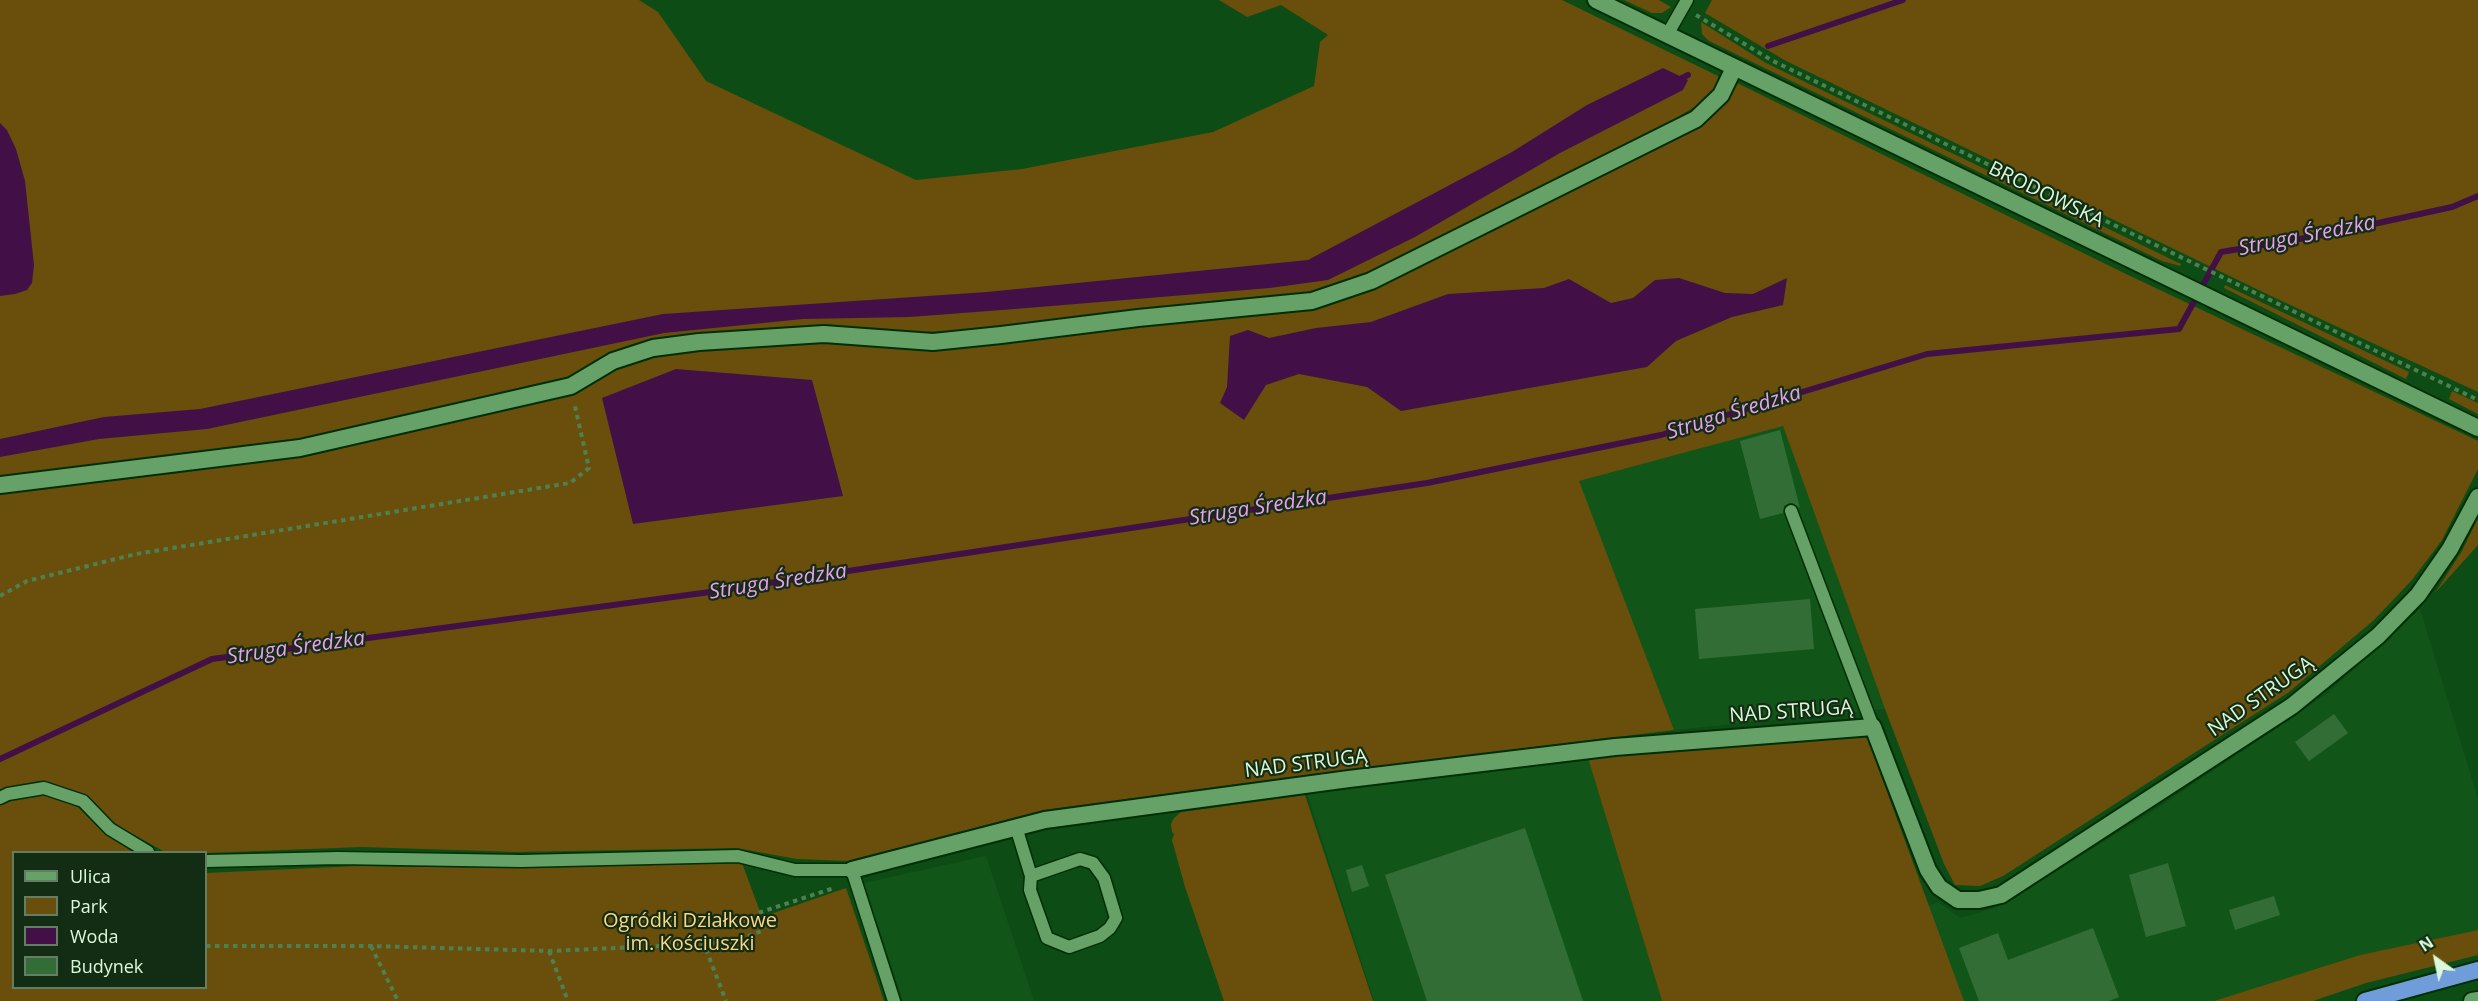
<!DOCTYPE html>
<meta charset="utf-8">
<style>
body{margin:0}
#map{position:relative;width:2478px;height:1001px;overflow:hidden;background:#0e4c15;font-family:"Open Sans",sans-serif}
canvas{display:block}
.legend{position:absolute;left:12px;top:851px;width:195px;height:138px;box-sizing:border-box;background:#132c14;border:2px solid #637e63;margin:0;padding:8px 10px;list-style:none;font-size:18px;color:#daf9da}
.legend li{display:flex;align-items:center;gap:12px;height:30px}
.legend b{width:30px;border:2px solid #637e63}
.north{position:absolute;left:2406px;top:929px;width:60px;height:60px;-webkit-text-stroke:4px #132c14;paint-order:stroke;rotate:327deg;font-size:16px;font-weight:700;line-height:24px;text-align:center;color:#daf9da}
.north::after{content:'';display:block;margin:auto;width:21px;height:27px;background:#daf9da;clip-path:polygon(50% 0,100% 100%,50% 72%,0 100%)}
</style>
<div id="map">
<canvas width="2478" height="1001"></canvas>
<ul class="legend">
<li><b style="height:8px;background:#66a167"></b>Ulica</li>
<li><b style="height:16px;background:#694f0b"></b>Park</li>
<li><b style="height:16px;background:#421046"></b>Woda</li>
<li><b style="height:16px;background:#336d36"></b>Budynek</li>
</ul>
<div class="north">N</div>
</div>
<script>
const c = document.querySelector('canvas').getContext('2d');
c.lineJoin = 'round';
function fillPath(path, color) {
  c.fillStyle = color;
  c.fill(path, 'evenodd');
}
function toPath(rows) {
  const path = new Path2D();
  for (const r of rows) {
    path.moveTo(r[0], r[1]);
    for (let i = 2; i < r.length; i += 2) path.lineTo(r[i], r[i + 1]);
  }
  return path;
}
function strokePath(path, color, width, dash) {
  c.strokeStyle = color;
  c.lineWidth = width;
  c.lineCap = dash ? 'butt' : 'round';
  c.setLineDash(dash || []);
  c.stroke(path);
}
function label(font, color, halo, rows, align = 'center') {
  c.font = font + ' "Open Sans",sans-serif';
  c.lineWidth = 4.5;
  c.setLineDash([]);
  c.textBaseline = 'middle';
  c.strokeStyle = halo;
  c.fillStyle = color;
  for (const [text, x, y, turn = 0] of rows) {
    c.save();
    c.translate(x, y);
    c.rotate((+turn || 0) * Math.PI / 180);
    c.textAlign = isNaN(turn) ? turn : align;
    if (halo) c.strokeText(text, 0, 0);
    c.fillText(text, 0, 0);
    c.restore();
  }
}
fillPath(toPath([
 [1783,425,1885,709,1674,730,1578,481],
 [2420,609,2478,799,2478,930,2360,955,2214,1001,1964,1001,1928,906,1938,902,1960,918,1995,908,2149,814,2328,693],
 [1588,758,1662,1001,1374,1001,1307,793],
 [986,856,1034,1001,903,1001,864,883]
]), '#115618');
fillPath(toPath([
 [0,0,639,0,658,12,706,81,916,180,1022,169,1213,132,1314,86,1320,42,1328,35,1281,5,1247,17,1219,0,1562,0,1718,76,1717,87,1705,101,1639,140,1422,246,1369,276,1314,295,1004,330,699,337,569,381,273,445,0,478],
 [1624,0,1659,0,1671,7,1662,13,1652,13],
 [1712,0,2478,0,2478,392,2271,296,1786,61,1705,13],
 [1701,22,1766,63,2181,264,2180,266,2162,261,1709,41,1702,34],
 [1737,83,2122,272,2478,441,2478,469,2442,540,2412,580,2374,620,2289,692,2003,876,1980,886,1955,885,1944,864,1885,709,1783,426,1579,481,1674,730,1330,772,1044,810,848,861,797,859,736,848,517,852,362,847,206,853,165,852,118,826,87,796,40,781,0,790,0,493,309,456,580,390,615,368,654,355,826,340,1000,343,1313,307,1701,125,1725,104],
 [2225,285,2409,372,2406,379,2224,288],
 [2452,391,2478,403,2478,414,2449,399],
 [2478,518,2478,545,2435,593,2462,551],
 [1866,735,1964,1001,1662,1001,1588,758],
 [26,795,44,795,59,797,77,806,103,832,133,852,14,852,14,988,206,988,206,873,357,866,518,868,742,863,762,917,846,888,884,1001,0,1001,0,805],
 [1305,795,1373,1001,1224,1001,1185,887,1172,840,1174,834,1172,832,1171,824,1174,818,1181,812],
 [2478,930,2478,955,2366,983,2313,1001,2214,1001,2360,955]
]), '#694f0b');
fillPath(toPath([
 [1663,68,1688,80,1683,90,1560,153,1415,237,1328,280,1270,288,1015,309,910,317,803,319,664,333,207,429,99,439,0,457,0,439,104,417,200,409,663,314,987,292,1308,260,1512,152,1587,105],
 [0,123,7,130,16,149,25,181,34,265,32,283,27,290,15,294,0,296],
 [1679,278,1725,293,1753,294,1787,278,1783,305,1732,317,1676,341,1647,367,1401,411,1367,387,1299,374,1266,385,1244,420,1220,403,1227,387,1230,336,1248,330,1269,338,1316,328,1371,322,1448,294,1544,288,1569,279,1611,303,1633,298,1655,280],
 [676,369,812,380,843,496,633,524,602,398]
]), '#421046');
strokePath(toPath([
 [1768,46,1903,0],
 [1676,81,1688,75],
 [0,759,212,659,710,592,1427,483,1661,435,1927,354,2179,329,2221,252,2323,235,2452,207,2478,196]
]), '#421046', 6);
fillPath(toPath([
 [1780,430,1800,508,1793,503,1789,503,1784,506,1783,513,1760,519,1740,441],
 [1810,599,1814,649,1699,659,1695,609],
 [2334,714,2348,733,2309,761,2295,742],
 [1525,828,1583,1001,1427,1001,1385,875],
 [2168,863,2186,926,2146,937,2129,875],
 [1362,865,1369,886,1352,892,1346,870],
 [2274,896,2280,915,2235,930,2229,910],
 [2093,928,2119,997,2109,1001,1979,1001,1959,948,1998,933,2008,960]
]), '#336d36');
const service = toPath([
 [1667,35,1687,0],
 [1791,511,1873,727],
 [0,798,8,794,44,788,83,801,110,829,148,852],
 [1016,827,1031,876,1030,890,1047,938,1069,947,1100,936,1110,928,1116,918,1104,878,1093,863,1080,859,1031,876],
 [206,861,338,858,521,861,738,856,795,870,852,870,894,1001]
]);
const minor = toPath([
 [0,485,300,448,571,386,613,361,653,348,699,342,824,334,933,342,1001,335,1138,318,1312,301,1371,281,1696,119,1721,95,1734,68],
 [852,870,1045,820,1349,779,1615,747,1873,727,1928,870,1939,887,1958,900,1979,900,2001,895,2292,706,2378,636,2418,595,2450,549,2478,497],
 [2472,1001,2478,1000]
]);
const tertiary = toPath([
 [1596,0,2478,428]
]);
const trunk = toPath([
 [2365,1001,2478,970]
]);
strokePath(service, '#002f05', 15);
strokePath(minor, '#002f05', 20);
strokePath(tertiary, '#002f05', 20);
strokePath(trunk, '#002f05', 20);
strokePath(toPath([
 [1696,15,1773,61,2478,400],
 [0,596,27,581,136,554,570,483,589,468,574,402],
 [704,944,738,940,764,930,758,913,834,888],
 [206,946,371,946,549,951,704,944,726,1001],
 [371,946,398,1001],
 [549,951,568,1001]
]), '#4d8152', 4, [4.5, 4.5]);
strokePath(service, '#66a167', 12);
strokePath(minor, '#66a167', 16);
strokePath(tertiary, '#66a167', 16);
strokePath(trunk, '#709cda', 16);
label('20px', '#daf9da', '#132c14', [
 ["BRODOWSKA",2046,195,26],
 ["NAD STRUGĄ",2261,697,-35],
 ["NAD STRUGĄ",1791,712,-4],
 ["NAD STRUGĄ",1306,764,-7]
]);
label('20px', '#fdd685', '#132c14', [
 ["Ogródki Działkowe",690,921],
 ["im. Kościuszki",690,944]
]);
label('italic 21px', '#ea9fef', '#132c14', [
 ["Struga Średzka",2307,236,-11],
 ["Struga Średzka",1734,413,-17],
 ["Struga Średzka",1258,508,-9],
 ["Struga Średzka",778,582,-9],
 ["Struga Średzka",296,648,-8]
]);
</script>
